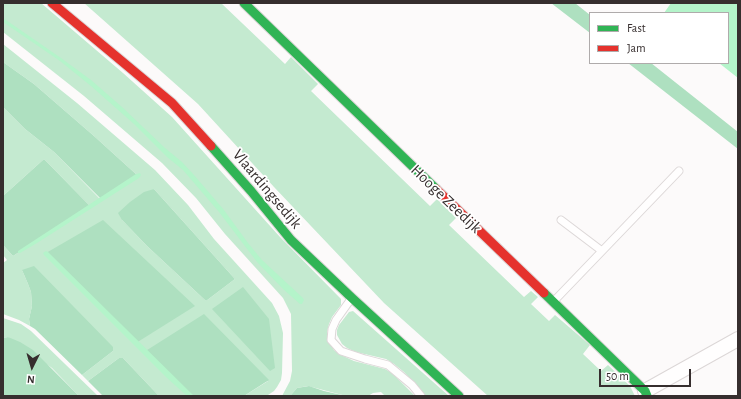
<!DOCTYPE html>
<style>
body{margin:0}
#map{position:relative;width:741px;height:399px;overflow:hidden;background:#fcfafa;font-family:"Alegreya Sans",sans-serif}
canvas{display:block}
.frame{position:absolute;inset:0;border:4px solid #362e2e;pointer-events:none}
.legend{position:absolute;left:589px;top:12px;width:140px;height:52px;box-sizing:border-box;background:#fff;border:1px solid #afabab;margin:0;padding:5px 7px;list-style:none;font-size:12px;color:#362e2e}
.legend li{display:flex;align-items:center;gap:8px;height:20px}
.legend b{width:20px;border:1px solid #afabab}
.north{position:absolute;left:12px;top:347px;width:40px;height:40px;-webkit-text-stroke:3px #fff;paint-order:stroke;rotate:185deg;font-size:11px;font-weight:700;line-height:16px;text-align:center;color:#362e2e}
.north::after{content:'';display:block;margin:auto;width:14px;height:18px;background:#362e2e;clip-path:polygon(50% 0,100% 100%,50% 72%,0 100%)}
.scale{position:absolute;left:599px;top:369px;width:92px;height:18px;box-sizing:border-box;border:2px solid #362e2e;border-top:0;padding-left:5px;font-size:12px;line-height:14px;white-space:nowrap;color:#362e2e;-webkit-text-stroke:3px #fff;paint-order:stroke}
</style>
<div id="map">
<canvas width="741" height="399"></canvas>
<div class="frame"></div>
<ul class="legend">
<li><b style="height:5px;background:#30b455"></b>Fast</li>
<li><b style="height:5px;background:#e5322d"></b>Jam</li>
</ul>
<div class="north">N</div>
<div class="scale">50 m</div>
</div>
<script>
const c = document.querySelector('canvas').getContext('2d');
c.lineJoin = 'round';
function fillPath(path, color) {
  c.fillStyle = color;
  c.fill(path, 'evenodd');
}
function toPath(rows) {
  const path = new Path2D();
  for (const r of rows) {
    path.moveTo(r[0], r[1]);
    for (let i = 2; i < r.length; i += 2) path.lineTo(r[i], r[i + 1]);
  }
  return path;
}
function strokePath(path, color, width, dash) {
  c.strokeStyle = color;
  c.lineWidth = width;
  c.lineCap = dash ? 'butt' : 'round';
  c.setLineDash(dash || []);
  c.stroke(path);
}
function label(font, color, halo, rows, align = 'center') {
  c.font = font + ' "Alegreya Sans",sans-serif';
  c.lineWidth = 3.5;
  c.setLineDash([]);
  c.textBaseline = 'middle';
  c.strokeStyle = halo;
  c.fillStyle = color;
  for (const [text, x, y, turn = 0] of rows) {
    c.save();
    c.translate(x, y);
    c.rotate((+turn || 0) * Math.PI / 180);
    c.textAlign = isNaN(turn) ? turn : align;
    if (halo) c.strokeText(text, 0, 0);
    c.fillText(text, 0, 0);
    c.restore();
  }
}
fillPath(toPath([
 [3,3,41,3,123,73,172,117,280,237,341,299,341,305,332,317,329,324,327,332,329,341,334,350,341,355,354,361,385,369,392,373,415,396,385,396,381,392,373,393,368,396,346,396,308,386,297,388,290,396,282,396,290,381,292,371,291,314,283,298,225,234,196,198,162,163,84,96,3,32],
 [84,3,221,3,285,64,291,57,318,84,311,91,430,206,437,199,456,218,449,225,524,297,531,291,538,297,531,304,549,321,555,315,590,345,583,354,601,371,608,365,630,386,635,396,488,396,384,303,274,187,198,104],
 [3,44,77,103,155,170,188,205,214,239,272,303,279,316,283,333,282,373,281,380,277,387,274,391,268,395,244,396,268,381,189,396,159,396,123,358,119,358,88,381,82,375,113,351,22,270,28,284,31,292,32,306,29,319,30,326,19,320,3,314,3,263,7,260,3,255,3,245,13,256,90,206,44,159,3,196,3,107,25,129,54,152,100,199,137,175,94,136,34,84,3,62],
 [154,189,235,279,206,301,147,246,122,220],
 [353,311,449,396,426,396,404,372,394,364,386,359,356,352,347,348,342,344,337,335,337,330,339,325,349,312],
 [3,318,21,324,31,331,98,396,79,396,52,368,8,337,3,338]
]), '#c4ead0');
fillPath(toPath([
 [551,3,575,3,590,15,590,33],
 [3,62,34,84,94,136,137,175,101,199,54,152,25,129,3,107],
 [628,63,651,63,738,132,738,149],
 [44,159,90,206,13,256,3,245,3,196],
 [154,189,235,279,206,301,147,246,122,220,118,213,130,202,144,192],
 [103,220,195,306,136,343,46,253],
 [34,266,113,347,113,351,82,375,35,329,30,326,29,319,32,306,31,292,28,284,22,270],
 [243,287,269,319,275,368,270,371,212,309],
 [204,314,269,380,244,396,189,396,144,352],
 [8,337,20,342,33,350,79,396,3,396,3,338],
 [119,358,123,358,159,396,103,396,88,381],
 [309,386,324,391,346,396,290,396,297,388]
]), '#aee0c0');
fillPath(toPath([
 [671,3,738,3,738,78,719,63,728,63,728,13,664,13],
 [3,18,61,58,91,80,122,107,165,148,182,162,194,175,224,210,248,243,262,260,303,298,304,300,302,304,300,304,283,289,257,262,219,212,183,170,167,157,134,124,91,86,60,61,3,22],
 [140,173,141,175,139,178,37,243,20,253,18,253,18,251,136,174],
 [46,251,48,252,194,396,187,396,166,377,44,255,43,253]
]), '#b4f4ca');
const lane = toPath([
 [561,220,602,251],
 [351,299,336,320,332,329,331,340,341,351,365,359,388,365,412,385,421,396],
 [553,302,679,171]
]);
const street = toPath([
 [645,391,738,339]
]);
const fast = toPath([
 [244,3,436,189],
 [211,146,251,191,291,240,352,298,459,396],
 [544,293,645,391,647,396]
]);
const jam = toPath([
 [52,3,172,103,211,146],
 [436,189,544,293]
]);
strokePath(lane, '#dcd7d7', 9);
strokePath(street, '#dcd7d7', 16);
strokePath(fast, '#dcd7d7', 11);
strokePath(jam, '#dcd7d7', 11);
strokePath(lane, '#fffefe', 7);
strokePath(street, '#fffefe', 14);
strokePath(fast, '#30b455', 9);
strokePath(jam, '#e5322d', 9);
label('16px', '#362e2e', '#fff', [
 ["Vlaardingsedijk",267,189,50],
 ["Hooge Zeedijk",446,199,44]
]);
</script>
